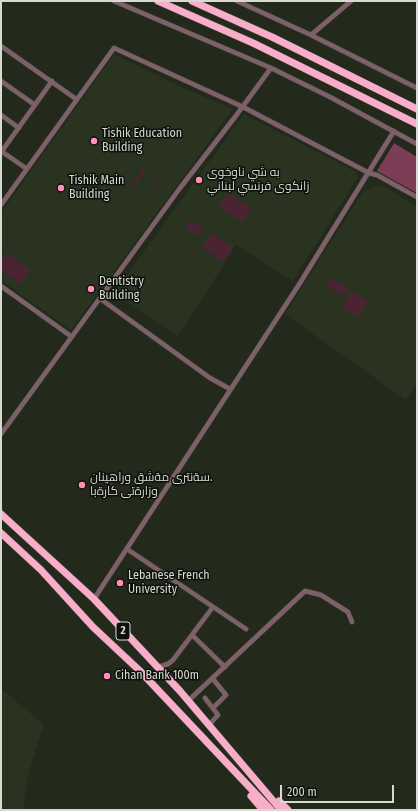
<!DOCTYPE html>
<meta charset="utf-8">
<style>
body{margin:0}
#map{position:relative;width:418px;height:811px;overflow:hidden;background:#23291b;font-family:"Fira Sans Condensed",sans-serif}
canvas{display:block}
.frame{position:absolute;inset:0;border:2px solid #d6dad1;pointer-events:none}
.scale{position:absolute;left:280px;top:785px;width:114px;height:18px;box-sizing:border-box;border:2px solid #d6dad1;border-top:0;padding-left:5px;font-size:12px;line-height:14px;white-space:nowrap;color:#d6dad1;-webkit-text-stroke:3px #0e110b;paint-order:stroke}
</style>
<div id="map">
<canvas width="418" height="811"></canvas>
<div class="frame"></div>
<div class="scale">200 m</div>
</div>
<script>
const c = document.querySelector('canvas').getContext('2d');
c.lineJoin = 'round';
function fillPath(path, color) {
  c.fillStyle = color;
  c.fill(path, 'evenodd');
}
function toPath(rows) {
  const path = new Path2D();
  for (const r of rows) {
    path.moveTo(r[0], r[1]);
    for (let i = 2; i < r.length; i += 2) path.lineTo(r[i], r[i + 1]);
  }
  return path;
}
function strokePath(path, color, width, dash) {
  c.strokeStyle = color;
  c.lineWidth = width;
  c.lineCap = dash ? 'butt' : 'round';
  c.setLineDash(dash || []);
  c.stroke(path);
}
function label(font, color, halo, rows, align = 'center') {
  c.font = font + ' "Fira Sans Condensed",Cairo,sans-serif';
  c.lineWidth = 3;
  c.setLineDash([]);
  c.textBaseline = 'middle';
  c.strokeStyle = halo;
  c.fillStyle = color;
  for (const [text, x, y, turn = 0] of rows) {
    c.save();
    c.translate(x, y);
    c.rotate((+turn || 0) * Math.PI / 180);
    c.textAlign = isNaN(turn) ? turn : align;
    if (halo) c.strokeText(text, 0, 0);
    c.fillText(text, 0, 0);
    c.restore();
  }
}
fillPath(toPath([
 [114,54,179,86,233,109,71,330,1,280,1,213],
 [244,114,356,172,358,177,293,281,236,245,178,337,117,295,115,291],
 [373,186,385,187,417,206,417,382,406,400,285,314,362,193],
 [1,689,44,724,28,774,23,810,1,808]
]), '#2a3320');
fillPath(toPath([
 [143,169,146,169,146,171,132,188,131,185],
 [158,179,160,179,160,180,146,197],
 [228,193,252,208,242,222,219,207],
 [190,220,203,229,198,236,185,227],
 [212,233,233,248,223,262,202,247],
 [6,253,30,270,20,284,1,270,1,260],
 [332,278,348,289,343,296,327,286],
 [351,291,368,301,357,317,341,307],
 [110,475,115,486,126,495,124,497,99,478]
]), '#4b2433');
fillPath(toPath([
 [394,143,417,157,417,193,377,171]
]), '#7d3d56');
const minor = toPath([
 [114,1,271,68,330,97,417,144],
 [237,1,311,35,417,88],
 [311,35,351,1],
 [1,46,76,99],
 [1,81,35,105],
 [1,115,19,128],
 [1,151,27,169],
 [2,151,52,81],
 [1,205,114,48,243,107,369,173,377,175,417,197],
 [1,286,72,337],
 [102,300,210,378,230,389],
 [1,434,180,188,235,117,271,68],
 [127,549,246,629],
 [94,599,300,283,394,131],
 [192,635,225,667],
 [158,667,168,664,173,660,213,607],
 [213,679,226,695,213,708],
 [205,698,218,715,209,725],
 [188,701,305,591,321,595,348,612,352,622]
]);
const highway = toPath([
 [158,1,253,43,417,124],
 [192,1,272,37,417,109],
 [1,514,94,599,180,691,281,810],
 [1,533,41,570,93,627,140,671,271,810],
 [251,796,263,810],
 [279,801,288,810]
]);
strokePath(minor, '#404538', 5.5);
strokePath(highway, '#404538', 8);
strokePath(minor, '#7e606a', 4.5);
strokePath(highway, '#f8adc8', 7);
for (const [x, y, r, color] of [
 [94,141,4,"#ff8eb9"],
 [199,180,4,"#ff8eb9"],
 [61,188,4,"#ff8eb9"],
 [91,289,4,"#ff8eb9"],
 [82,485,4,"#ff8eb9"],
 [120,583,4,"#ff8eb9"],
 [107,676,4,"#ff8eb9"]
]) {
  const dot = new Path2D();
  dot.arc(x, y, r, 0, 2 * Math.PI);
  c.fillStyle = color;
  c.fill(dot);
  strokePath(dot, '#0e110b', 1.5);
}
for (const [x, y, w] of [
 [123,631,14]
]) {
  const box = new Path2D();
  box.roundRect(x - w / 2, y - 9, w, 18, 3);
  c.fillStyle = '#0e110b';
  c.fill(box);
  strokePath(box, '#d6dad1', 1);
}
label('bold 11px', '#d6dad1', null, [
 ["2",123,631]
]);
label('12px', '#d6dad1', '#0e110b', [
 ["Tishik Education",102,134],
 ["Building",102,148],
 ["به شي ناوخوى",207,173],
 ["زانكوى فرنسي لبناني",207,187],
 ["Tishik Main",69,181],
 ["Building",69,195],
 ["Dentistry",99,282],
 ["Building",99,296],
 ["سةنترى مةشق وراهينان.",90,478],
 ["وزارةتى كارةبا",90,492],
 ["Lebanese French",128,576],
 ["University",128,590],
 ["Cihan Bank 100m",115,676]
], 'left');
</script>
